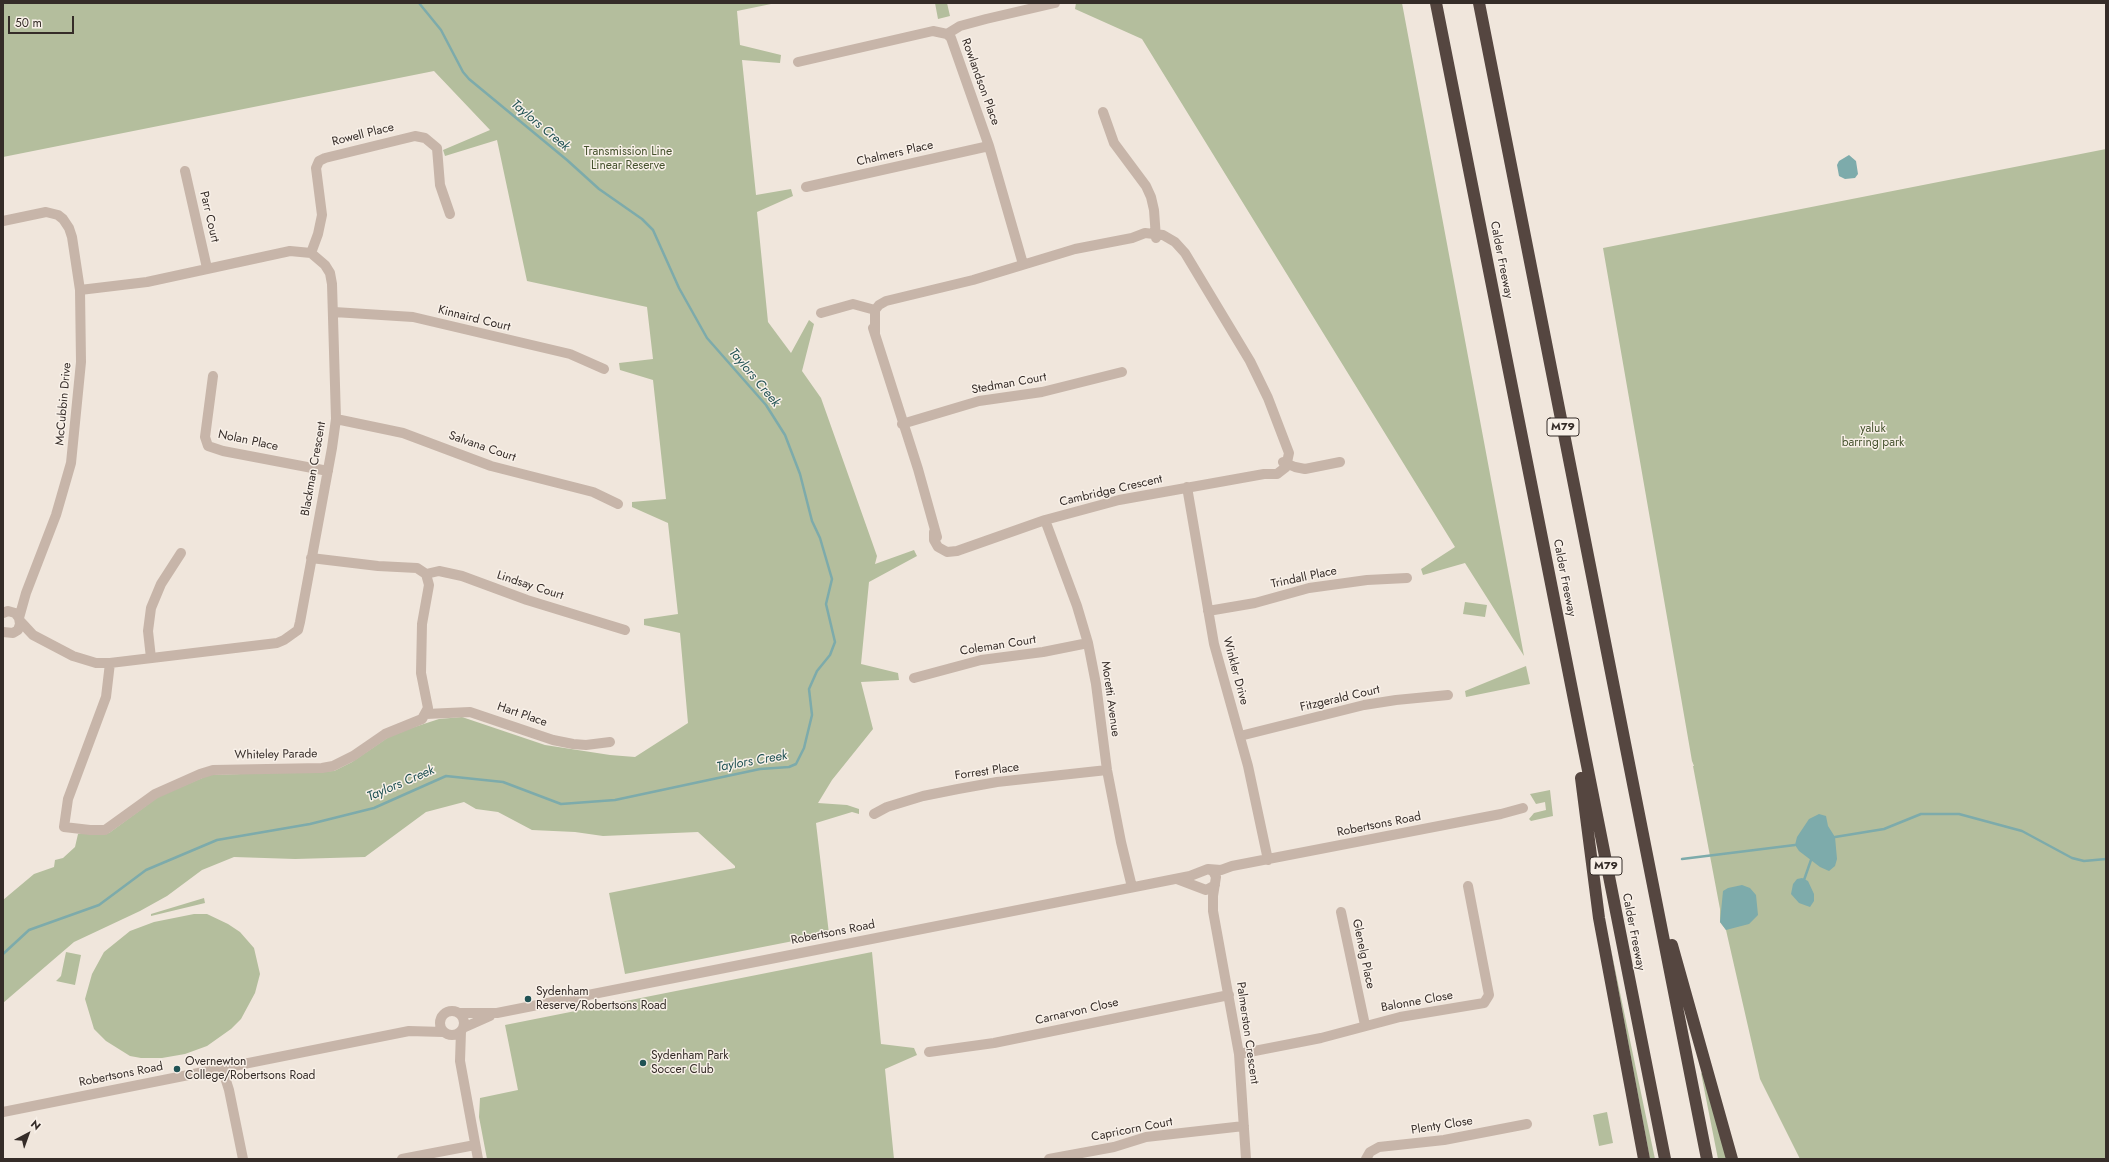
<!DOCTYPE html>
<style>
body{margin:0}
#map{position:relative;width:2109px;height:1162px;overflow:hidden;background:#f0e6dc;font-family:Jost,sans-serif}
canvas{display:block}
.frame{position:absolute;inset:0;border:4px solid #352c28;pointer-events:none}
.north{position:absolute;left:8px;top:1114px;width:40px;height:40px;-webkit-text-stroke:3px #f8f0e8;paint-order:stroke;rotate:41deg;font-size:11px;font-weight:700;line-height:16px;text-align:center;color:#352c28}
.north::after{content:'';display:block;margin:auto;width:14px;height:18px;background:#352c28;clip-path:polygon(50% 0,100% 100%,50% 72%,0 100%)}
.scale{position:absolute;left:8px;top:16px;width:66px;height:18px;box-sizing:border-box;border:2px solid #352c28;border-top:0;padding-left:5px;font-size:12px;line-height:14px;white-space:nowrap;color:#352c28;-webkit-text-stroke:3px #f8f0e8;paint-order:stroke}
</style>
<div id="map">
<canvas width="2109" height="1162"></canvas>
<div class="frame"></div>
<div class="north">N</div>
<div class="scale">50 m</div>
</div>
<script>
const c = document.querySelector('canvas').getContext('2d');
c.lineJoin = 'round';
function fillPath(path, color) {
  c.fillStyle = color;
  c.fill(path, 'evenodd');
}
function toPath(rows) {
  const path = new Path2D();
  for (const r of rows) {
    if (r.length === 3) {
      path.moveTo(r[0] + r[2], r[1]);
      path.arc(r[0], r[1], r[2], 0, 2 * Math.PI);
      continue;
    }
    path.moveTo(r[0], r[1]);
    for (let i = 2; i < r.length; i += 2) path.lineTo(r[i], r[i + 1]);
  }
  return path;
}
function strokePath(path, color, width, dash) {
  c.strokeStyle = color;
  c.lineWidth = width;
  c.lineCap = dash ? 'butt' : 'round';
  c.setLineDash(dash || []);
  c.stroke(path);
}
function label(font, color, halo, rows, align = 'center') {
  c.font = font + ' Jost,sans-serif';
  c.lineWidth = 3;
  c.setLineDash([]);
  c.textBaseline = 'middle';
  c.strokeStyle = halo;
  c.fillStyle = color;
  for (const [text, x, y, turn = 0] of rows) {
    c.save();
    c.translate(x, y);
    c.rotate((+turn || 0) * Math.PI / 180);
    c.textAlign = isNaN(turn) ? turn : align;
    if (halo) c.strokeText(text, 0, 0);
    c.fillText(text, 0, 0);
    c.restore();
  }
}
fillPath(toPath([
 [3,3,776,3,737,11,740,45,781,55,780,63,742,60,756,195,791,189,793,196,757,212,768,322,791,353,809,320,814,324,802,371,821,398,877,556,875,564,914,550,917,556,869,582,861,664,898,673,899,680,861,682,873,729,832,780,818,803,847,805,859,809,859,814,852,812,816,823,829,934,625,974,609,893,735,868,735,866,698,832,603,836,575,832,532,830,498,812,476,809,464,802,426,812,365,857,295,859,234,857,202,870,167,896,140,911,74,942,3,1003,3,900,34,874,54,867,55,860,63,858,75,847,78,834,109,833,158,797,209,775,334,771,352,762,393,734,439,719,462,717,545,745,610,755,635,757,688,723,680,633,644,625,644,619,678,614,668,523,632,507,632,502,666,499,653,380,620,370,619,363,653,359,647,307,527,281,497,140,445,156,443,150,490,130,434,71,3,157],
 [935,3,947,3,950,16,938,19],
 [1076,3,1402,3,1524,656,1465,563,1423,575,1421,569,1455,547,1142,39,1075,9],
 [2106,149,2106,1159,1800,1159,1760,1079,1726,930,1720,922,1720,909,1693,766,1694,766,1692,761,1603,248],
 [1465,602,1487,605,1485,617,1463,614],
 [1526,666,1530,684,1466,697,1465,691],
 [1550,790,1553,816,1531,821,1529,819,1534,813,1546,810,1545,802,1536,804,1530,794],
 [204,898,205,903,151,916,151,914],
 [194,914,207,914,228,924,240,932,254,948,260,974,255,993,241,1019,231,1029,207,1046,185,1054,162,1058,141,1058,130,1056,106,1041,94,1029,85,999,92,974,104,952,130,931,154,922],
 [1609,940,1645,1112,1655,1159,1650,1159],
 [66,952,81,955,75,985,56,981,61,976],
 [872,952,881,1044,914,1048,917,1055,885,1069,894,1159,487,1159,479,1117,480,1098,518,1090,505,1025],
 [1701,1073,1703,1074,1728,1159,1718,1159],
 [1607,1112,1613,1143,1599,1146,1593,1115]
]), '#b4be9d');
fillPath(toPath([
 [1849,155,1856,161,1858,174,1855,178,1845,179,1839,176,1837,165,1839,161],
 [1819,814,1826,816,1828,826,1835,837,1837,859,1835,866,1829,871,1820,867,1799,851,1795,845,1797,837,1809,819],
 [1802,878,1808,881,1814,894,1814,901,1810,907,1799,903,1791,894,1793,884,1797,879],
 [1742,885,1750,888,1756,895,1758,915,1749,924,1726,930,1720,922,1723,891,1728,888]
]), '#7dabab');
strokePath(toPath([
 [1835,837,1884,829,1921,814,1959,814,2022,831,2072,858,2084,861,2106,859],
 [1682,859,1795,845],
 [1804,880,1811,860],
 [3,954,29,930,99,905,146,870,217,840,310,824,374,808,446,776,503,782,561,804,615,800,760,769,789,767,796,764,804,748,812,715,809,689,817,671,830,655,835,642,826,604,832,579,820,538,812,521,800,474,785,435,766,405,707,338,679,288,653,230,642,219,599,189,567,160,469,79,463,72,441,30,419,3]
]), '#7dabab', 2.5);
strokePath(toPath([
 [947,34,960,26,986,19,1055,3],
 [798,62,933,31,947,34,951,38,989,146,1023,264],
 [1103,112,1114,143,1146,186,1151,197,1154,210,1156,238],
 [185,171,207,268],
 [806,187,989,146],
 [3,221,46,212,58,215,63,219,69,228,72,237,80,290,81,362,71,463,56,515,26,593,19,618],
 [311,253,318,234,322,215,316,168,319,161,325,158,415,136,425,138,437,148,440,185,450,214],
 [334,312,413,317,570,354,604,369],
 [821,313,853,304,875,310],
 [873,328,918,469,937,537],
 [875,334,875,310,879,305,886,301,973,280,1075,249,1132,238,1145,233,1163,235,1175,242,1185,253,1250,361,1268,398,1289,453,1286,467,1277,474,1264,474,1119,500,1045,520,957,551,947,552,938,547,934,540,934,532],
 [213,376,205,437,208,446,223,451,328,471],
 [336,419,403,433,491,466,593,492,618,504],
 [902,424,979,401,1042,392,1122,372],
 [1283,462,1295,467,1305,469,1340,462],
 [1187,487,1214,644,1248,766,1268,860],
 [1045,520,1077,606,1088,643,1096,684,1107,770,1121,842,1132,887],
 [426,574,439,571,462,576,527,600,625,630],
 [1208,611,1255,603,1309,588,1367,580,1407,578],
 [3,613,8,611,15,613,19,618,20,624,18,630,13,633,3,632],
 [20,621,33,635,73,656,96,663,110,663,277,643,284,640,298,630,300,622,332,448,336,419,332,284,330,273,325,265,311,253,290,251,147,282,80,290],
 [151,658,148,631,151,608,161,584,181,553],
 [110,663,106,697,68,799,64,827,90,830,105,830,155,794,200,774,213,770,322,768,333,766,353,756,385,734,422,719,428,708,421,673,422,624,429,585,426,574,417,568,378,566,311,558],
 [914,678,981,660,1043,652,1088,643],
 [426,714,470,712,553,740,573,744,586,745,610,742],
 [1240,736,1364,705,1396,700,1448,695],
 [874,814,887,807,923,796,958,789,997,782,1107,770],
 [1208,869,1221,870,1232,866,1501,814,1523,808],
 [1177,879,1206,890,1215,885],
 [1341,912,1365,1025],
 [452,1023,12],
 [461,1013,497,1013,1190,876,1208,869,1213,871,1216,877,1213,896,1213,911,1239,1054,1246,1159],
 [463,1028,490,1016],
 [461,1031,460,1061,478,1159],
 [929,1052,994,1043,1229,995],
 [1239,1054,1321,1038,1400,1017,1484,1003,1489,995,1468,886],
 [222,1068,229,1090,243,1159],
 [3,1112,409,1031,443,1032],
 [402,1159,475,1145],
 [1049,1159,1114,1147,1146,1137,1244,1126],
 [1366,1159,1370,1152,1379,1147,1444,1140,1527,1124]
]), '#c7b5a9', 10);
strokePath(toPath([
 [1436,3,1665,1159],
 [1479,3,1707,1159],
 [1581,778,1599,918,1644,1159],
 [1672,945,1732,1159]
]), '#554640', 12);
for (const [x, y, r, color] of [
 [528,999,4,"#205254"],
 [643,1063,4,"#205254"],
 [177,1069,4,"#205254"]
]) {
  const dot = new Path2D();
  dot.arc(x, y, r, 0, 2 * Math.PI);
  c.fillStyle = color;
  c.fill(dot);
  strokePath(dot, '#f8f0e8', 1.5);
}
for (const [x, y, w] of [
 [1563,427,32],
 [1606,866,32]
]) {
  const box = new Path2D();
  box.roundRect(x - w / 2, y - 9, w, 18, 3);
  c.fillStyle = '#f8f0e8';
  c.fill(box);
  strokePath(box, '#352c28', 1);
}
label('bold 11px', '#352c28', null, [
 ["M79",1563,427],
 ["M79",1606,866]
]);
label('12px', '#352c28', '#f8f0e8', [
 ["Rowlandson Place",980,82,70],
 ["Rowell Place",363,135,-14],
 ["Chalmers Place",895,154,-13],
 ["Parr Court",209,217,77],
 ["Calder Freeway",1501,260,79],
 ["Kinnaird Court",474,319,14],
 ["Stedman Court",1009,384,-10],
 ["McCubbin Drive",64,404,-85],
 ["Nolan Place",248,441,12],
 ["Salvana Court",482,447,19],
 ["Blackman Crescent",314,469,-80],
 ["Cambridge Crescent",1111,491,-13],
 ["Trindall Place",1304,578,-12],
 ["Calder Freeway",1564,578,79],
 ["Lindsay Court",530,586,18],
 ["Coleman Court",998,646,-9],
 ["Winkler Drive",1235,671,75],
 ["Moretti Avenue",1110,699,82],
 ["Fitzgerald Court",1340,699,-13],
 ["Hart Place",522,715,19],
 ["Whiteley Parade",276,755,-1],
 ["Forrest Place",987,772,-8],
 ["Robertsons Road",1379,825,-11],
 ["Calder Freeway",1633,932,79],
 ["Robertsons Road",833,933,-11],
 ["Glenelg Place",1363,954,78],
 ["Balonne Close",1417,1002,-10],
 ["Carnarvon Close",1077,1012,-13],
 ["Palmerston Crescent",1247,1033,82],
 ["Robertsons Road",121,1075,-11],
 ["Plenty Close",1442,1126,-9],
 ["Capricorn Court",1132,1130,-11]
]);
label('12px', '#46522e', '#f8f0e8', [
 ["Transmission Line",628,152],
 ["Linear Reserve",628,166],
 ["yaluk",1873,429],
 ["barring park",1873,443]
]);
label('12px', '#352c28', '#f8f0e8', [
 ["Sydenham",536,992],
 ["Reserve/Robertsons Road",536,1006],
 ["Sydenham Park",651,1056],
 ["Soccer Club",651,1070],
 ["Overnewton",185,1062],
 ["College/Robertsons Road",185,1076]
], 'left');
label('italic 13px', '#205254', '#f8f0e8', [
 ["Taylors Creek",540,126,40],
 ["Taylors Creek",754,378,50],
 ["Taylors Creek",752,762,-10],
 ["Taylors Creek",401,784,-23]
]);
</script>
